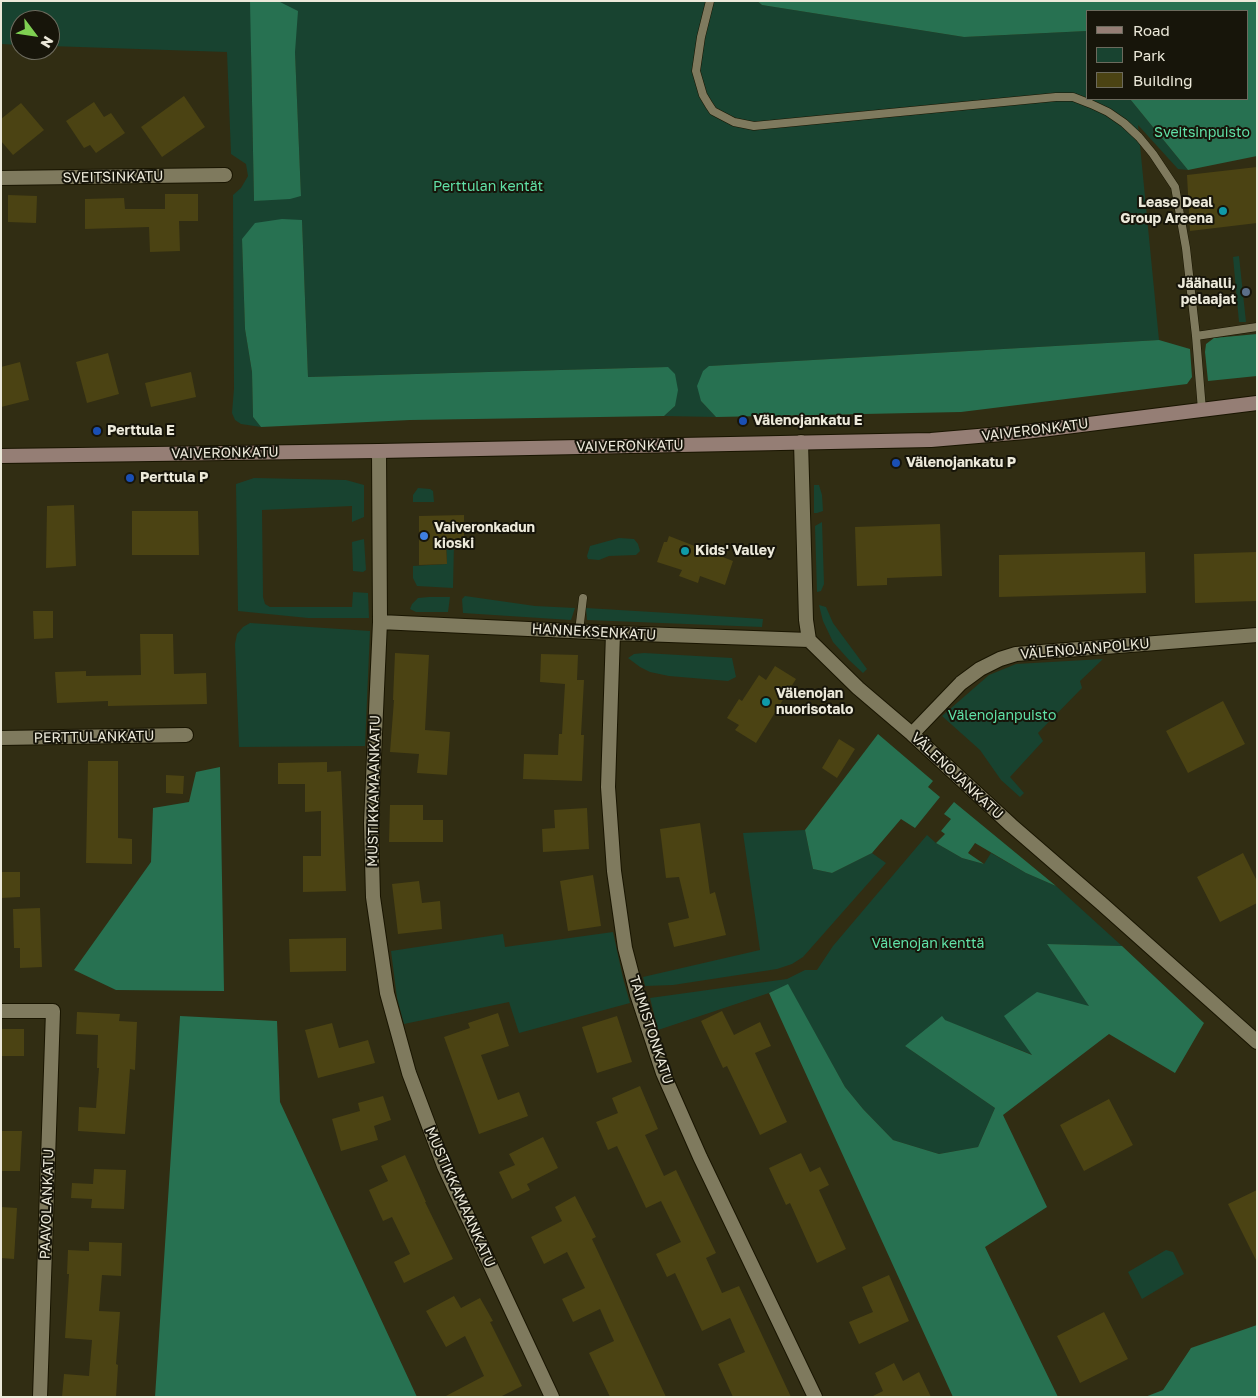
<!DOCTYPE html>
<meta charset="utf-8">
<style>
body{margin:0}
#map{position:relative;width:1258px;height:1398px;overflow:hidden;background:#312d13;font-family:"Golos Text",sans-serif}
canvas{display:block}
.frame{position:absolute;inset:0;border:2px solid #ece9da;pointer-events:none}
.legend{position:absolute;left:1086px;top:10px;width:162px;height:90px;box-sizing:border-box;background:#17150a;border:1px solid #6c6a5d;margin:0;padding:6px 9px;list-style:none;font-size:15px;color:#ece9da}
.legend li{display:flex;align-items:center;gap:10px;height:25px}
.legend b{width:25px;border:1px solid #6c6a5d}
.north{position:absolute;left:10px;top:10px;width:50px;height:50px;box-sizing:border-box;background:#17150a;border:1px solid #6c6a5d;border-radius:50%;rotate:121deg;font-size:14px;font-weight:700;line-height:20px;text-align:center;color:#ece9da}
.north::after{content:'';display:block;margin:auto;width:18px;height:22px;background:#7fd052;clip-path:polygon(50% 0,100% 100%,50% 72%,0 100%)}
</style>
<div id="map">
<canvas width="1258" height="1398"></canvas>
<div class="frame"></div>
<ul class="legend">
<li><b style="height:6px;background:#957e75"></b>Road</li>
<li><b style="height:14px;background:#184330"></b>Park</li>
<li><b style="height:14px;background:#4b4313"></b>Building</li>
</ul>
<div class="north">N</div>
</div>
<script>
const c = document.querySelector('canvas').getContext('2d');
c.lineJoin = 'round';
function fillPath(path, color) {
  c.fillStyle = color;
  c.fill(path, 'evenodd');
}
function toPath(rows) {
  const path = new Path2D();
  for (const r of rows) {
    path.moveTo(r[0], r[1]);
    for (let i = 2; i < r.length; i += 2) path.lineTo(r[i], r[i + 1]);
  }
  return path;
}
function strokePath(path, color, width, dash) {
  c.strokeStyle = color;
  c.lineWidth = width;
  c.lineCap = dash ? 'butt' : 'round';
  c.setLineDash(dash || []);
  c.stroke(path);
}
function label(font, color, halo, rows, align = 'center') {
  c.font = font + ' "Golos Text",sans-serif';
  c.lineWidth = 4;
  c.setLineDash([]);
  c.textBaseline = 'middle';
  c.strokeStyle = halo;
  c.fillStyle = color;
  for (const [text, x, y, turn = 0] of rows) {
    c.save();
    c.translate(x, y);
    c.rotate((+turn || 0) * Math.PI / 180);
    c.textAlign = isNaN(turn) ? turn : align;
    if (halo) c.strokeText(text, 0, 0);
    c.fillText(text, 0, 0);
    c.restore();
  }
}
fillPath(toPath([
 [1,1,757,1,762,5,964,37,1087,31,1087,99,1130,99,1188,170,1178,169,1138,125,1159,340,710,366,701,401,716,417,664,416,675,406,667,367,308,377,302,220,242,239,245,329,252,372,253,417,261,427,241,424,235,420,232,413,234,389,233,195,241,188,248,176,246,164,231,154,227,52,50,46,50,20,20,20,20,45,1,44],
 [251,52,295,53,301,196,254,201],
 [1239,256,1246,322,1239,322,1233,257],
 [254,478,346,480,364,485,364,517,352,522,352,506,262,510,263,597,265,604,270,607,352,607,353,592,368,593,369,618,308,618,238,611,236,484],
 [814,485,819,485,822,495,823,511,817,513,814,513],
 [418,488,430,489,433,491,434,502,413,502,413,495],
 [822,522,824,584,821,591,817,592,815,526],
 [619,538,634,539,638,544,640,551,636,555,609,556,599,560,588,559,587,556,590,546],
 [364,539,366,570,363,572,353,571,352,542],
 [446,543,454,543,453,588,417,586,413,578,413,566,447,564],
 [465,596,535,606,575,608,571,620,463,613,462,599],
 [429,597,450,597,448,612,416,612,410,609,412,604,418,598],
 [819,605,826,607,833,623,867,669,863,673,849,660,833,642,823,621],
 [586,608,669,613,763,619,762,627,587,620],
 [250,623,370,631,365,746,239,747,235,644,237,634,243,627],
 [644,653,732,658,736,677,728,681,669,676,650,672,640,667,628,658,634,654],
 [1103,659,1080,681,1082,688,1038,733,1043,741,1010,777,1024,793,1020,797,1001,780,980,750,942,716,989,675,1016,664],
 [805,830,813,869,832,873,872,853,886,863,803,957,792,964,777,969,673,985,645,986,643,977,760,950,743,833],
 [927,835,936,843,962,858,984,864,991,853,1026,873,1056,886,1122,946,1047,944,1090,1007,1005,1016,1033,1055,944,1020,905,1046,995,1108,978,1147,939,1154,893,1140,863,1109,845,1087,788,985,769,993,658,1030,650,998,787,979,805,970,817,970,833,946],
 [613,932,623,978,630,1003,519,1033,509,1002,404,1024,397,998,391,951,503,934,505,947],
 [1166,1250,1173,1252,1184,1274,1142,1299,1128,1272]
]), '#184330');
fillPath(toPath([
 [250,1,280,2,298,11,295,52,301,196,290,199,254,201],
 [757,1,1257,1,1257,156,1188,170,1130,99,1247,99,1247,11,1087,11,1087,31,964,37,762,5],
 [282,219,302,220,308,377,668,367,675,374,678,390,675,406,664,416,410,420,261,427,253,417,252,372,245,329,242,239,255,223],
 [1257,334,1257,376,1208,381,1205,352,1206,344,1214,338],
 [1159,340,1190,349,1192,377,1187,384,961,412,716,417,701,401,697,386,703,371,709,366],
 [878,734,933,781,928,787,940,797,915,828,901,819,872,853,832,873,813,869,805,830],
 [220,767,224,991,116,990,74,970,151,862,153,808,189,802,196,772],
 [954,802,1056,886,1026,873,975,843,968,853,984,864,962,858,936,843,945,834,941,831,951,819,944,814],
 [1047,944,1122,946,1204,1023,1175,1073,1109,1034,1003,1115,1047,1207,985,1247,1058,1397,953,1397,769,993,788,984,845,1087,863,1109,893,1140,939,1154,978,1147,995,1108,905,1046,942,1016,945,1020,1032,1055,1004,1016,1037,992,1089,1006],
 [180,1016,277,1021,280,1102,417,1397,155,1397],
 [1257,1325,1257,1397,1145,1397,1163,1390,1191,1348]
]), '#277151');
fillPath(toPath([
 [184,96,205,127,162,157,141,127],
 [94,102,104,117,111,113,125,133,96,153,90,145,84,148,66,121],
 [21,103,44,130,13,155,1,141,1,119],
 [1257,167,1257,223,1190,231,1187,175],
 [165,194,198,194,198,221,179,221,180,251,150,252,149,227,85,229,85,199,124,198,125,209,165,209],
 [8,195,37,196,36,223,8,222],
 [108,353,119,394,87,403,76,362],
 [20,362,29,400,1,407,1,367],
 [191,372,196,397,151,407,145,383],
 [74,505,76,566,46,568,47,506],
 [132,511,198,511,199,555,132,555],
 [464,515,464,543,446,543,447,564,419,565,419,516],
 [940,524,942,576,887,578,887,585,857,586,855,527],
 [669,536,733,561,725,585,700,576,698,583,679,576,682,570,657,562,664,542,667,542],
 [1145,552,1146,593,999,597,999,555],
 [1257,552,1257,601,1195,603,1194,554],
 [33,611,53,611,53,638,34,639],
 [140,634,173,634,174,674,206,673,207,704,108,706,108,701,57,703,55,672,86,671,86,676,141,675],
 [395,653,429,655,425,730,450,732,447,775,417,773,419,754,390,752,394,700,393,700],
 [541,654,578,655,577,680,584,680,581,735,584,735,582,781,523,779,524,754,558,755,559,734,562,734,565,684,540,682],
 [775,666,796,679,756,743,735,730,739,725,727,718,739,699,742,701,759,675,766,680],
 [1223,701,1245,744,1188,773,1166,731],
 [839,739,855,749,837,778,822,768],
 [88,761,118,761,118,838,132,839,132,864,86,863],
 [327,762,327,772,341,771,346,891,303,892,303,856,321,856,321,811,305,812,305,784,278,784,278,763],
 [166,775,184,776,183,794,166,793],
 [390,805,423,805,423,820,443,820,443,842,389,842],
 [587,808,589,849,543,852,542,829,555,828,554,810],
 [700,823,710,894,715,892,726,935,674,947,668,923,689,918,679,877,666,878,660,829],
 [1243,853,1257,881,1257,903,1220,922,1197,877],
 [1,872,20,872,20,897,1,898],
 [593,875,601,926,568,931,560,881],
 [419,881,422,903,440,901,442,929,398,934,392,884],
 [40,908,42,967,20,968,20,948,14,948,13,909],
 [346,938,346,971,290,972,289,939],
 [722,1011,734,1035,760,1022,771,1046,755,1053,787,1122,760,1135,727,1066,723,1068,701,1021],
 [77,1012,120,1014,119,1021,137,1022,135,1070,130,1069,125,1134,78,1131,79,1107,96,1108,99,1068,97,1068,98,1035,76,1034],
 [498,1013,509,1046,481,1055,498,1100,519,1092,528,1116,479,1134,444,1037,470,1028,468,1023],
 [617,1016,632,1062,597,1073,582,1027],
 [332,1023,339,1048,368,1040,375,1063,318,1078,305,1030],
 [1,1029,24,1029,24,1056,1,1056],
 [640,1086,658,1129,645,1135,664,1176,676,1170,716,1253,706,1258,722,1293,739,1286,791,1397,733,1397,718,1364,745,1352,730,1318,702,1331,675,1273,667,1277,656,1254,681,1242,661,1201,646,1208,617,1146,608,1150,596,1122,618,1113,612,1098],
 [383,1096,391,1120,374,1126,378,1140,341,1151,332,1119,360,1111,358,1103],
 [1109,1099,1133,1145,1084,1171,1060,1125],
 [1,1131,22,1131,20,1171,1,1171],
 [543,1137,558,1168,527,1184,530,1190,512,1199,499,1172,515,1165,509,1154],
 [801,1153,810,1172,820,1167,829,1185,819,1190,846,1249,817,1263,790,1203,786,1205,769,1168],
 [405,1155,426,1202,425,1202,453,1259,404,1283,394,1262,410,1254,392,1217,383,1221,369,1190,388,1181,381,1166],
 [94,1169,126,1170,124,1209,91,1208,92,1199,71,1198,72,1183,93,1184],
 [1257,1190,1257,1262,1228,1204],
 [575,1196,596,1237,592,1239,666,1397,610,1397,589,1353,614,1341,600,1309,573,1322,562,1299,585,1288,567,1252,544,1264,531,1237,562,1221,555,1207],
 [1,1207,17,1208,14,1259,1,1258],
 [89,1242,122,1243,121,1276,102,1275,99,1311,120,1312,116,1364,118,1365,116,1397,62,1397,64,1374,89,1376,92,1340,65,1338,69,1274,67,1274,68,1250,89,1251],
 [889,1275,909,1321,859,1344,849,1322,873,1312,862,1287],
 [454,1296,461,1308,480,1298,493,1321,490,1322,522,1386,500,1397,444,1397,484,1376,465,1336,446,1347,426,1311],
 [1104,1312,1128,1359,1080,1383,1057,1336],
 [894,1363,903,1381,919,1372,931,1397,871,1397,883,1391,875,1373]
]), '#4b4313');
const service = toPath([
 [710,1,701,37,696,71,703,95,709,105,713,111,734,122,754,126,1056,97,1073,97,1091,104,1108,112,1124,123,1139,137,1153,154,1175,187,1186,248,1196,336,1202,410],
 [1196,336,1257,327],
 [579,631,583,598]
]);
const minor = toPath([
 [1,178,225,175],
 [801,442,806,620,809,640,858,688,912,734,1011,825,1101,903,1257,1042],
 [379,451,380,622,371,823,373,897,387,993,409,1073,444,1166,552,1397],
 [380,622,613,633,809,640],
 [613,633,608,787,614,871,625,948,637,994,663,1073,700,1157,815,1397],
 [912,734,961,683,980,669,1000,659,1016,654,1257,635],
 [1,738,186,735],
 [1,1011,53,1011,40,1397]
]);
const secondary = toPath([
 [1,456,379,451,931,440,1025,432,1257,403]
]);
strokePath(service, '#191500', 9);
strokePath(minor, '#191500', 16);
strokePath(secondary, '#191500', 16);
strokePath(service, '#7f7a5e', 8);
strokePath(minor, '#7f7a5e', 14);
strokePath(secondary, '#957e75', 14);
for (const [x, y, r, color] of [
 [1223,211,5,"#0f9aa8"],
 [1246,292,5,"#5c6f8a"],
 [743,421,5,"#1a4fb4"],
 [97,431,5,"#1a4fb4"],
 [896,463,5,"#1a4fb4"],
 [130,478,5,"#1a4fb4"],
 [424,536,5,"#3f7fe0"],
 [685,551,5,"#0f9aa8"],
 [766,702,5,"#0f9aa8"]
]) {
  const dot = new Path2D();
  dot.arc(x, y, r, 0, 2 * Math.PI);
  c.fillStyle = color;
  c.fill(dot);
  strokePath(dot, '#17150a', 2);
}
label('14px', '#60e1a7', '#17150a', [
 ["Sveitsinpuisto",1202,133],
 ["Perttulan kentät",488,187],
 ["Välenojanpuisto",1002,716],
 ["Välenojan kenttä",928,944]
]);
label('14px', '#ece9da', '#17150a', [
 ["SVEITSINKATU",113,177,-1],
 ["VAIVERONKATU",1035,430,-7],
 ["VAIVERONKATU",630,446,-1],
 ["VAIVERONKATU",225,453,-1],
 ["HANNEKSENKATU",594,632,3],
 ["VÄLENOJANPOLKU",1085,649,-5],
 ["PERTTULANKATU",94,737,-1],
 ["VÄLENOJANKATU",957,776,43],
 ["MUSTIKKAMAANKATU",374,791,-89],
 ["TAIMISTONKATU",651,1030,72],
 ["MUSTIKKAMAANKATU",460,1197,66],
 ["PAAVOLANKATU",47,1204,-88]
]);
label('bold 14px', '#ece9da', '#17150a', [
 ["Lease Deal",1213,203,"right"],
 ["Group Areena",1213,219,"right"],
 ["Jäähalli,",1236,284,"right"],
 ["pelaajat",1236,300,"right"],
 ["Välenojankatu E",753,421],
 ["Perttula E",107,431],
 ["Välenojankatu P",906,463],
 ["Perttula P",140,478],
 ["Vaiveronkadun",434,528],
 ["kioski",434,544],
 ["Kids' Valley",695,551],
 ["Välenojan",776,694],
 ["nuorisotalo",776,710]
], 'left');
</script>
